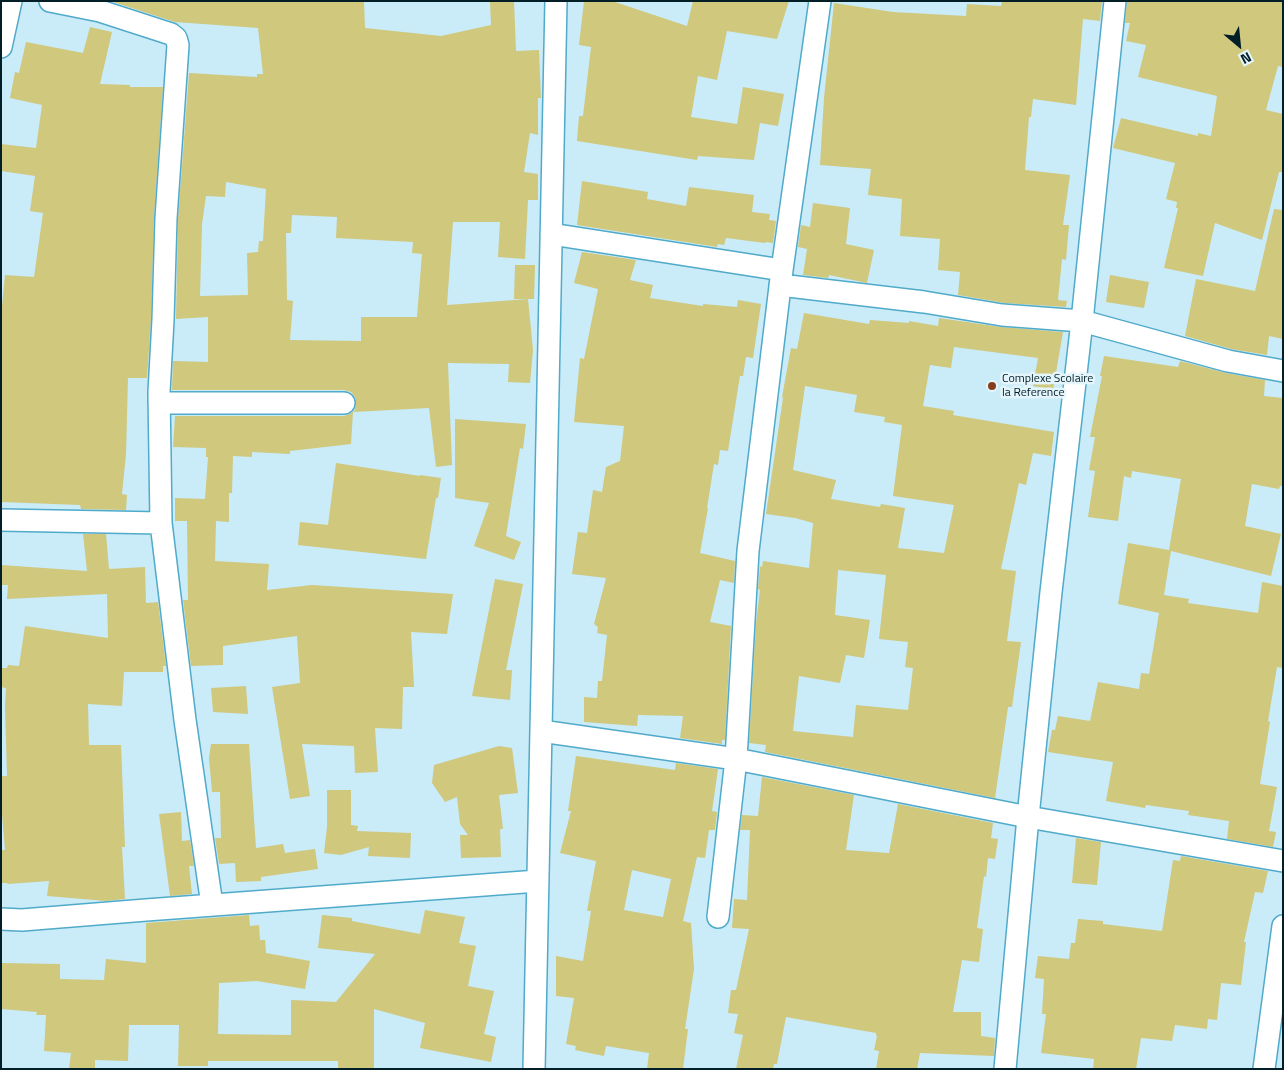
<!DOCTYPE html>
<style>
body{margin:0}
#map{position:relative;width:1284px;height:1070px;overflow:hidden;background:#caebf8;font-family:"Titillium Web",sans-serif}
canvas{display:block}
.frame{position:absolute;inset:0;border:2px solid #021f28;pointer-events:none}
.north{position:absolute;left:1214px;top:20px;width:50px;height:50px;-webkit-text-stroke:4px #e5f5fc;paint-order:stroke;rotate:152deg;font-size:14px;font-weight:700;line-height:20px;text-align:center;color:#021f28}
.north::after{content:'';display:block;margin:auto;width:18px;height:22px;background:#021f28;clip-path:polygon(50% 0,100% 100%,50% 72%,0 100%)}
</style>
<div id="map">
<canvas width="1284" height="1070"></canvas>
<div class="frame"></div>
<div class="north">N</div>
</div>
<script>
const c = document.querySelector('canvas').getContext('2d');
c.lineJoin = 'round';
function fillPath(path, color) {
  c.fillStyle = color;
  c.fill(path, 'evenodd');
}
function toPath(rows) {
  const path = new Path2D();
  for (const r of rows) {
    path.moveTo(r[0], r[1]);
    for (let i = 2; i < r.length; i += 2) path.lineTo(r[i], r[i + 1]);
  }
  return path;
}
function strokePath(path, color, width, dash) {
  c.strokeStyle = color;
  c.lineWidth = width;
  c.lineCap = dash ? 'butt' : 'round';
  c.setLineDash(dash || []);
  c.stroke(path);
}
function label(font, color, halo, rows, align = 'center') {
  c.font = font + ' "Titillium Web",sans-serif';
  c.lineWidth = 5;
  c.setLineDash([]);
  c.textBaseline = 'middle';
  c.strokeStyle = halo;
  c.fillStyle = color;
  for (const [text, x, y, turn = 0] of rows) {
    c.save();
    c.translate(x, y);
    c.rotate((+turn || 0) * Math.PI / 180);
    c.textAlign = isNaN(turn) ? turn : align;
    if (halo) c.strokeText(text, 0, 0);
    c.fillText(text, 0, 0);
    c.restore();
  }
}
fillPath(toPath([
 [110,1,364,1,365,28,441,36,491,25,490,1,514,1,516,51,539,50,541,98,538,98,538,135,530,133,524,172,538,174,538,200,528,200,525,259,498,257,500,222,453,222,447,305,528,299,533,350,530,383,508,382,509,364,448,363,452,465,436,467,429,408,353,412,351,444,290,451,290,454,252,452,252,457,233,456,232,493,229,493,229,522,216,521,215,561,269,564,267,590,312,585,453,594,447,634,411,632,414,687,403,687,402,729,375,728,378,772,355,773,354,746,302,744,310,796,290,799,272,687,300,683,297,636,223,646,223,665,191,666,183,600,188,600,187,521,175,521,175,498,205,499,208,457,206,457,206,448,173,447,175,416,344,416,350,414,355,410,356,403,355,397,351,392,344,390,172,390,173,361,208,362,208,317,176,319,178,219,189,73,257,77,257,74,263,74,258,28,175,22],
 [226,182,266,189,263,241,259,241,258,252,247,253,248,295,200,296,202,224,206,196,225,197],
 [292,215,337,217,336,238,413,242,412,253,422,254,417,317,361,317,361,341,290,340,293,301,287,300,286,233,291,233],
 [584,1,615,2,687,26,693,1,789,1,777,39,727,31,717,80,698,76,691,117,737,124,743,87,784,94,778,126,760,123,754,160,698,156,697,160,577,141,579,116,583,116,591,47,579,45],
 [1002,1,1102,1,1100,21,1083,19,1076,105,1033,99,1031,117,1029,117,1025,170,1070,175,1063,225,1069,225,1066,260,1062,259,1058,300,1067,301,1066,307,1004,303,958,295,960,272,938,270,940,239,900,236,902,199,868,195,871,169,820,165,824,98,834,3,893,12,966,16,967,4,1001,6],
 [1127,1,1283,1,1283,67,1278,66,1266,110,1283,114,1283,172,1279,172,1262,240,1215,223,1203,276,1164,268,1178,208,1176,208,1177,202,1166,199,1175,163,1113,148,1121,118,1198,136,1198,133,1211,136,1217,96,1138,77,1146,45,1126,41,1130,23,1125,23],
 [90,27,112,32,100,84,130,85,130,87,163,87,154,217,151,319,147,378,128,378,126,454,122,494,127,495,126,510,81,509,80,505,1,502,1,317,5,275,34,277,43,213,30,211,35,176,1,171,1,144,36,148,42,105,10,98,15,72,19,73,26,42,83,53],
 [582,181,648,192,647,199,686,206,689,187,754,195,752,212,770,214,769,220,776,221,773,243,766,242,765,243,726,238,724,245,718,244,717,247,577,225],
 [813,203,850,208,846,244,874,250,867,283,829,275,828,278,803,275,807,249,798,247,801,225,810,227],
 [1274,209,1283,210,1283,339,1269,336,1267,355,1231,349,1185,336,1196,279,1255,291],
 [582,252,636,260,630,280,653,285,650,298,703,306,703,304,737,307,738,300,761,304,753,358,746,357,743,376,740,376,728,451,720,450,718,465,714,464,707,508,708,508,700,553,735,561,734,583,720,580,710,622,731,626,725,740,722,740,722,744,680,738,683,716,638,715,637,726,584,722,584,697,597,698,598,681,602,681,607,635,597,633,598,627,594,624,606,578,572,574,578,532,587,533,593,490,602,492,606,467,620,461,624,426,574,422,580,358,584,359,598,289,574,283],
 [515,265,535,265,534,299,514,299],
 [1110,275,1149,282,1144,308,1106,302],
 [804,313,869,324,870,320,909,323,909,321,938,326,939,318,1001,327,1063,332,1053,390,1033,386,1038,358,954,347,951,368,930,365,923,406,954,411,953,415,1054,432,1051,456,1033,453,1026,485,1019,483,1001,569,1016,571,1007,641,1021,642,1012,707,1008,707,995,798,765,752,766,745,749,743,756,624,760,590,758,589,760,566,762,567,763,561,809,568,813,523,795,518,766,514,783,398,782,397,791,348,797,349],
 [805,386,857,395,854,412,885,417,884,422,902,425,893,496,954,505,944,553,898,548,905,508,881,504,880,507,831,499,836,480,793,470],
 [838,570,886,575,879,639,908,642,905,667,913,668,908,710,856,705,853,737,793,731,799,676,840,683,846,655,864,658,870,620,835,615],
 [1104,356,1178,367,1180,361,1226,373,1265,380,1264,396,1283,398,1283,486,1280,486,1279,489,1252,484,1245,526,1281,534,1271,576,1171,551,1164,595,1189,599,1188,603,1258,613,1262,582,1283,586,1283,668,1277,667,1268,721,1270,722,1260,784,1277,787,1269,831,1276,832,1273,847,1227,839,1229,821,1188,815,1189,811,1146,805,1145,808,1106,801,1113,762,1048,752,1052,730,1055,730,1058,716,1090,721,1098,682,1139,689,1141,673,1149,674,1159,613,1118,604,1128,543,1169,550,1181,479,1132,471,1131,478,1124,476,1118,521,1088,517,1095,471,1089,470,1095,437,1090,437,1102,376,1100,376],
 [455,419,526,424,523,449,520,448,506,536,521,542,514,560,474,546,489,503,455,498],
 [336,463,420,476,420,475,441,478,438,498,436,498,426,559,298,545,300,522,328,525],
 [83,534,106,534,109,569,145,567,146,603,158,602,166,666,163,666,163,672,124,672,122,706,88,704,89,745,121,745,125,847,122,847,125,899,106,901,47,896,49,881,8,884,7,883,1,883,1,850,5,850,1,802,1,776,7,776,5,707,6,688,1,687,1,668,7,668,8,665,19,666,25,626,108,638,107,594,7,599,8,585,1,585,1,565,87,571],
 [495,579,523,584,506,670,512,670,510,700,472,696],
 [246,686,248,714,213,712,211,688],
 [211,744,249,744,256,848,283,844,285,853,315,849,318,869,261,877,261,881,236,882,235,863,219,864,215,838,221,838,220,792,212,792,209,758],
 [499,746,512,748,518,793,499,795,503,829,500,829,501,857,461,858,460,835,468,835,460,824,457,797,445,802,432,783,434,765],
 [576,756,675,770,676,763,718,769,712,811,717,812,715,830,709,830,705,858,697,857,683,921,691,923,694,969,685,1029,688,1029,683,1069,647,1069,649,1053,606,1046,604,1056,575,1050,576,1046,566,1044,574,998,556,996,556,956,583,961,591,911,587,911,596,861,560,853,571,811,568,811],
 [632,870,671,879,663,917,624,910],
 [762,777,854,795,846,850,889,853,898,804,993,823,991,838,998,839,995,859,988,858,986,877,984,876,977,928,983,929,979,962,962,960,953,1012,981,1012,981,1036,995,1038,994,1056,920,1053,917,1069,876,1069,879,1051,874,1050,877,1036,876,1035,876,1033,786,1017,777,1064,774,1064,773,1069,736,1069,743,1035,734,1033,738,1014,728,1013,731,990,736,990,749,929,732,928,734,899,747,900,750,830,740,830,742,815,758,816],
 [327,790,351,790,351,825,358,826,357,831,411,833,410,858,368,856,369,847,341,855,324,853,327,827],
 [181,812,182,841,190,840,194,866,189,866,192,894,170,896,159,814],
 [1076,838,1101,842,1097,885,1072,883],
 [1181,856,1268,871,1263,893,1255,892,1244,942,1246,942,1241,985,1221,983,1217,1020,1208,1019,1207,1029,1175,1025,1172,1041,1141,1038,1136,1069,1093,1069,1094,1059,1041,1053,1046,1014,1042,1014,1044,979,1035,978,1038,956,1069,959,1071,943,1075,943,1078,919,1103,921,1103,924,1162,931,1173,860,1180,861],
 [425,910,465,917,459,943,476,946,468,986,494,991,484,1034,496,1037,491,1062,420,1048,425,1023,374,1009,374,1069,338,1068,338,1061,208,1061,208,1066,178,1066,179,1025,129,1025,128,1061,95,1060,95,1069,69,1069,71,1053,44,1051,46,1015,36,1015,37,1012,1,1009,1,963,60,964,60,979,104,980,106,959,146,963,146,923,249,915,250,926,259,925,260,940,265,940,266,953,310,961,305,989,257,981,219,983,218,1034,291,1035,291,1000,336,1002,375,954,318,948,322,915,352,918,352,921,420,934]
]), '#cfc87d');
const minor = toPath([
 [50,1,100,11,171,34,176,38,178,45,166,218,163,320,159,392,161,523,185,720,212,905],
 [1,47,11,1],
 [551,234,782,270],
 [780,285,924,302,1002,315,1082,321,1228,361,1283,371],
 [159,403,344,403],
 [1,520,161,523],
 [541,731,736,759,1028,817,1283,861],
 [718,917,736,759,748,551,782,270,820,1],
 [1,919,22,920,146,910,538,881],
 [534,1069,556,1],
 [1005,1069,1028,817,1051,592,1082,321,1115,1],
 [1264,1069,1283,926]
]);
strokePath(minor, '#50aac9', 24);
strokePath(minor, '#fff', 21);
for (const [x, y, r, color] of [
 [992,386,5,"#853e1d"]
]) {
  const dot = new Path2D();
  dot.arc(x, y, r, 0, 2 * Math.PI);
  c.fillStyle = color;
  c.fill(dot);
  strokePath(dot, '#e5f5fc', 2);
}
label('12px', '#021f28', '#e5f5fc', [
 ["Complexe Scolaire",1002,379],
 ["la Reference",1002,393]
], 'left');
</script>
